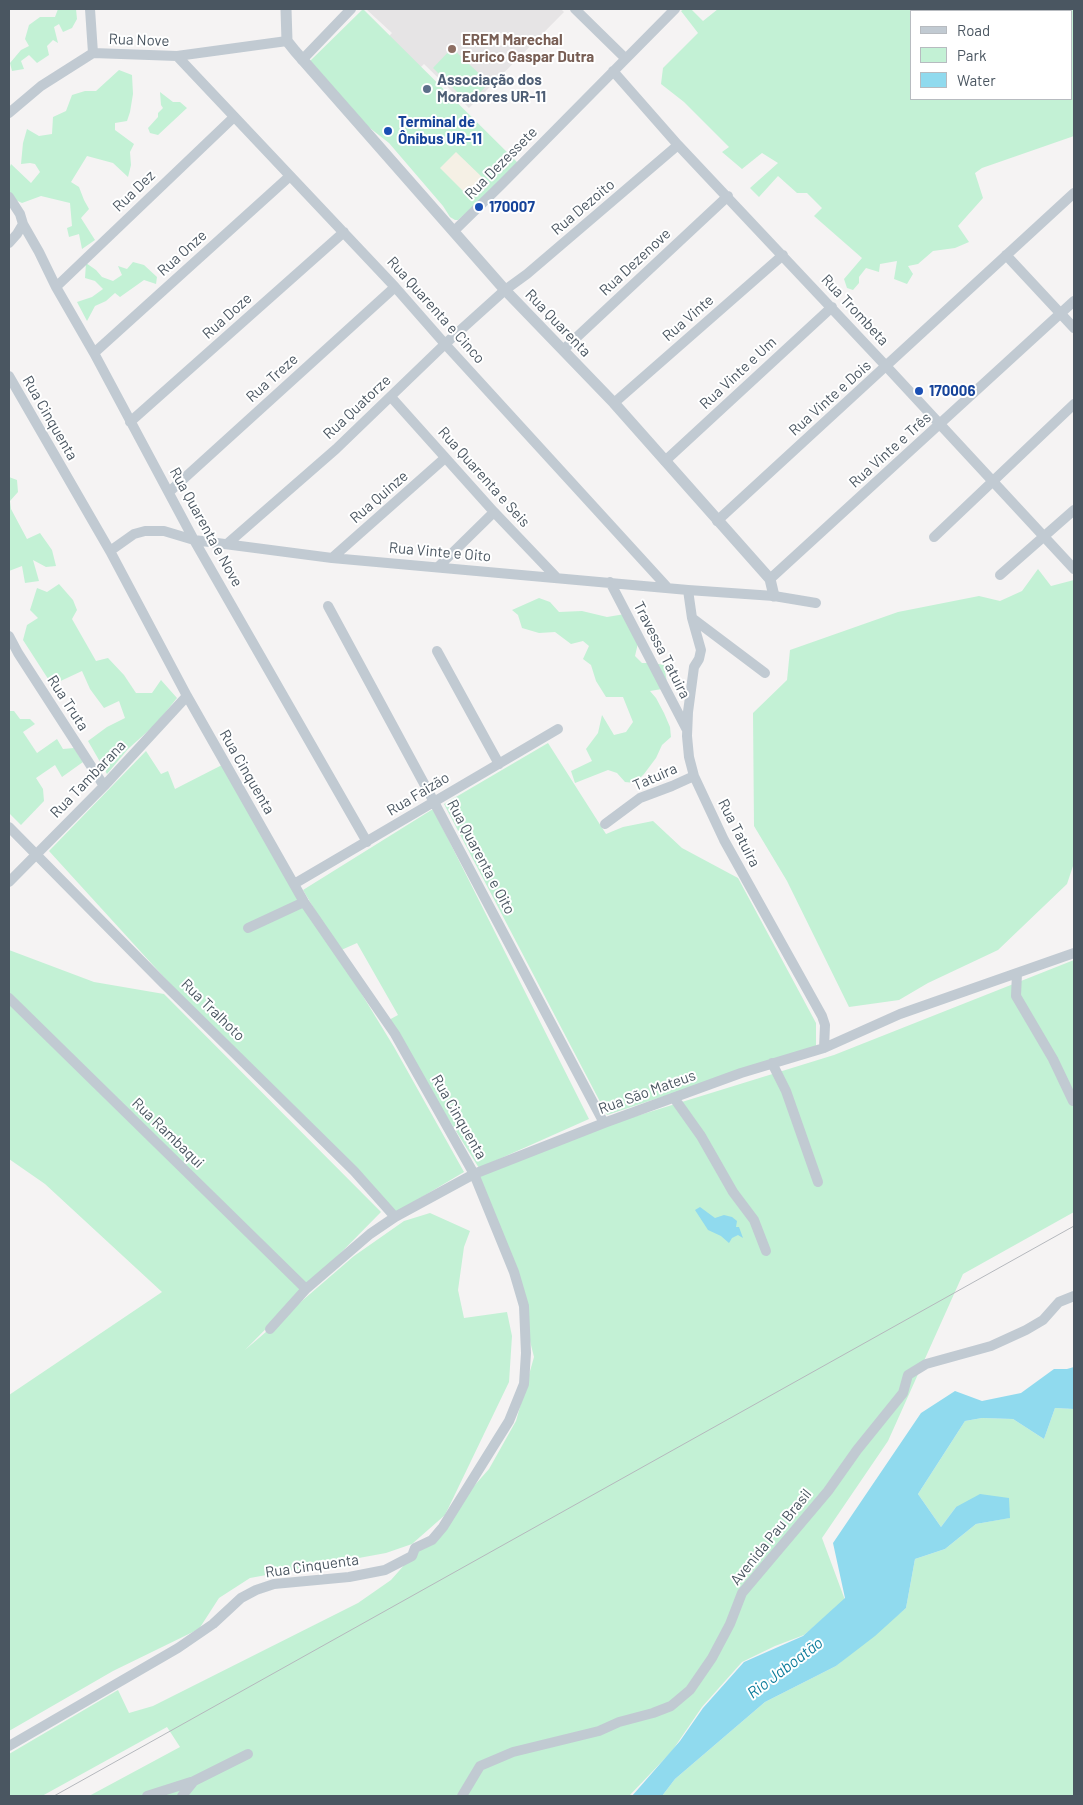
<!DOCTYPE html>
<meta charset="utf-8">
<style>
body{margin:0}
#map{position:relative;width:1083px;height:1805px;overflow:hidden;background:#f5f3f3;font-family:Barlow,sans-serif}
canvas{display:block}
.frame{position:absolute;inset:0;border:10px solid #4a5661;pointer-events:none}
.legend{position:absolute;left:910px;top:10px;width:162px;height:90px;box-sizing:border-box;background:#fff;border:1px solid #b7bbc0;margin:0;padding:6px 9px;list-style:none;font-size:15px;color:#4a5661}
.legend li{display:flex;align-items:center;gap:10px;height:25px}
.legend b{width:25px;border:1px solid #b7bbc0}
</style>
<div id="map">
<canvas width="1083" height="1805"></canvas>
<div class="frame"></div>
<ul class="legend">
<li><b style="height:6px;background:#c1cad2"></b>Road</li>
<li><b style="height:14px;background:#c3f1d5"></b>Park</li>
<li><b style="height:14px;background:#90daee"></b>Water</li>
</ul>
</div>
<script>
const c = document.querySelector('canvas').getContext('2d');
c.lineJoin = 'round';
function fillPath(path, color) {
  c.fillStyle = color;
  c.fill(path, 'evenodd');
}
function toPath(rows) {
  const path = new Path2D();
  for (const r of rows) {
    path.moveTo(r[0], r[1]);
    for (let i = 2; i < r.length; i += 2) path.lineTo(r[i], r[i + 1]);
  }
  return path;
}
function strokePath(path, color, width, dash) {
  c.strokeStyle = color;
  c.lineWidth = width;
  c.lineCap = dash ? 'butt' : 'round';
  c.setLineDash(dash || []);
  c.stroke(path);
}
function label(font, color, halo, rows, align = 'center') {
  c.font = font + ' Barlow,sans-serif';
  c.lineWidth = 4;
  c.setLineDash([]);
  c.textBaseline = 'middle';
  c.strokeStyle = halo;
  c.fillStyle = color;
  for (const [text, x, y, turn = 0] of rows) {
    c.save();
    c.translate(x, y);
    c.rotate((+turn || 0) * Math.PI / 180);
    c.textAlign = isNaN(turn) ? turn : align;
    if (halo) c.strokeText(text, 0, 0);
    c.fillText(text, 0, 0);
    c.restore();
  }
}
fillPath(toPath([
 [366,9,561,9,564,12,469,108,424,64,371,116,342,85,392,33]
]), '#e6e4e5');
fillPath(toPath([
 [58,9,76,9,77,19,72,28,63,32,59,24,54,27,58,43,53,40,47,46,49,55,37,63,29,55,21,61,24,69,12,71,10,63,21,50,29,46,25,39,29,25,40,17,55,17],
 [363,9,520,165,458,220,455,220,450,217,443,206,389,143,366,125,310,61],
 [684,9,691,9,703,21,718,9,1074,9,1074,136,982,168,975,173,983,198,958,226,969,242,955,248,933,251,918,264,908,266,913,274,907,284,894,279,897,261,880,264,879,272,866,268,859,277,859,283,853,290,847,288,844,279,862,258,814,216,822,208,807,193,797,193,778,176,759,197,750,188,778,163,762,153,742,169,722,152,729,147,684,102,661,84,663,68,698,33,681,11],
 [912,11,1072,11,1072,99,912,99],
 [452,48,489,83,469,104,433,68],
 [119,70,132,75,133,94,130,112,127,121,115,123,115,130,134,144,130,152,131,165,128,177,113,163,87,156,71,182,79,187,84,200,89,209,81,218,95,240,82,249,79,234,69,237,67,228,72,226,70,203,41,196,22,203,9,197,9,169,11,164,31,183,40,172,35,164,30,163,21,164,23,143,27,129,39,136,52,134,53,117,66,111,72,95,85,91,96,91],
 [160,92,173,102,180,102,187,108,158,135,150,133,148,128,158,117,158,113,163,108,161,105],
 [133,262,144,265,157,277,156,284,144,280,120,297,115,293,106,301,95,306,87,321,77,302,92,297,103,289,95,281,85,278,86,263,96,270,102,277,113,281,122,275,118,266,127,269],
 [9,477,17,480,18,492,10,501,11,509,27,539,40,533,52,550,56,566,46,567,33,560,39,581,25,583,22,566,9,571],
 [1038,569,1051,586,1074,580,1074,863,1067,884,998,950,928,983,899,1000,849,1007,787,881,754,826,753,713,787,680,790,650,898,612,979,596,1000,601,1022,591],
 [59,584,73,600,77,610,72,619,96,661,108,658,124,675,136,693,152,693,161,680,177,698,157,723,128,749,107,774,88,741,107,727,125,718,119,701,104,708,90,689,82,671,52,685,23,640,27,625,38,618,30,610,37,588,47,592],
 [539,598,550,602,559,612,582,611,607,617,625,614,639,639,635,656,642,663,653,663,664,665,668,688,650,691,656,698,664,713,670,727,671,737,662,745,656,758,644,774,635,783,625,782,617,773,608,770,575,783,571,771,592,761,586,749,598,733,602,715,614,735,626,732,633,722,623,697,606,697,596,681,591,665,583,659,589,646,583,641,571,644,555,632,539,633,522,628,518,615,512,610],
 [9,711,14,711,20,719,30,719,35,724,23,732,37,753,57,739,63,749,74,748,83,762,62,777,55,765,36,778,43,789,44,801,21,825,9,813],
 [548,743,606,834,623,827,653,821,682,848,738,878,816,1023,816,1046,607,1115,444,804],
 [146,751,161,774,168,771,175,789,222,765,394,1047,464,1172,395,1213,182,997,49,851],
 [433,809,589,1119,479,1168,387,1021,398,1015,357,943,339,951,303,890],
 [9,950,94,982,164,994,381,1212,245,1350,354,1256,404,1221,430,1213,470,1231,464,1247,458,1290,464,1318,507,1312,512,1336,509,1382,445,1515,412,1544,386,1553,250,1578,219,1598,199,1629,113,1671,9,1731,9,1395,162,1292,45,1184,9,1159],
 [1074,960,1074,1212,963,1274,888,1441,822,1538,845,1600,804,1635,775,1646,742,1662,702,1707,672,1751,629,1796,89,1796,180,1747,167,1727,42,1796,9,1796,9,1754,118,1690,129,1713,153,1706,358,1603,391,1580,489,1469,516,1421,534,1357,510,1261,474,1174,575,1135,834,1055],
 [1055,1408,1074,1409,1074,1796,662,1796,675,1779,765,1702,836,1666,906,1608,915,1559,945,1549,976,1524,1009,1518,956,1507,941,1527,918,1494,965,1421,982,1418,1013,1419,1044,1439]
]), '#c3f1d5');
fillPath(toPath([
 [456,152,483,178,466,194,440,168]
]), '#f5f0e5');
fillPath(toPath([
 [700,1207,715,1218,724,1215,732,1217,737,1221,736,1227,739,1227,743,1238,738,1235,732,1238,729,1243,721,1236,708,1230,695,1210],
 [1074,1367,1074,1409,1055,1408,1044,1439,1013,1419,982,1418,965,1421,918,1494,941,1527,956,1507,980,1494,1009,1498,1010,1518,976,1524,945,1549,915,1559,906,1608,875,1636,836,1666,765,1702,675,1779,662,1796,632,1796,680,1741,703,1708,744,1662,803,1636,845,1598,833,1543,921,1413,955,1391,982,1401,1021,1393,1054,1369,1067,1369]
]), '#90daee');
strokePath(toPath([
 [90,9,93,53],
 [575,9,625,58],
 [177,56,395,287,445,344,668,588],
 [302,60,351,9],
 [613,71,678,145,886,366,1074,569],
 [9,113,41,86,93,53,177,56,287,41],
 [9,197,20,214,23,224,39,252,56,287,94,353,194,540,367,842],
 [454,231,502,184,675,9],
 [9,243,17,234,23,224],
 [1006,255,1074,328],
 [56,287,234,117],
 [563,350,728,196],
 [94,353,290,176],
 [9,376,110,551,187,696,304,902,395,1034,474,1174,514,1272,524,1306,526,1353,524,1384,509,1421,443,1527,432,1540,415,1548,412,1556,385,1570,349,1577,274,1584,256,1590,241,1598,213,1624,178,1648,9,1746],
 [391,397,494,512,556,577],
 [614,403,783,255],
 [130,422,344,232],
 [665,461,832,307],
 [169,492,395,287],
 [717,521,1074,193],
 [934,537,1074,404],
 [227,544,336,449,445,344,505,290,527,274,678,145],
 [110,551,134,534,145,531,164,531,194,540,332,558,688,590,774,596,816,603],
 [332,558,445,458],
 [438,567,494,512],
 [1000,575,1074,510],
 [770,579,1074,301],
 [610,582,687,730],
 [688,590,692,618,701,650,699,659,694,667,688,712,687,736,689,757,694,776,724,840,822,1016,825,1025,824,1048],
 [328,606,434,802,604,1123],
 [692,618,765,673],
 [9,636,18,653,104,786],
 [437,651,499,764],
 [605,824,640,798,672,786,694,776],
 [9,827,162,982,354,1171,395,1217],
 [9,882,104,786,187,696],
 [294,884,558,729],
 [248,928,304,902],
 [1017,973,1016,996,1053,1059,1073,1101],
 [9,998,306,1289],
 [772,1063,786,1091,818,1182],
 [674,1098,701,1136,733,1192,754,1220,766,1251],
 [270,1329,306,1289,370,1234,395,1217,474,1174,604,1123,741,1073,824,1048,900,1014,1074,953],
 [147,1796,194,1781,248,1754],
 [182,1796,194,1781],
 [462,1796,480,1766,513,1752,599,1731,619,1722,653,1713,671,1706,690,1690,712,1658,730,1624,742,1593,828,1491,857,1450,903,1393,908,1375,926,1364,991,1346,1026,1330,1043,1320,1059,1302,1074,1296]
]), '#c1cad2', 10);
strokePath(toPath([
 [286,9,287,41,295,51,505,290,614,403,770,579,774,596]
]), '#c1cad2', 11);
strokePath(toPath([
 [54,1796,1074,1226]
]), '#b5b8bd', 1);
for (const [x, y, r, color] of [
 [452,49,5,"#8d6e63"],
 [427,89,5,"#5c6f8a"],
 [388,131,5,"#1a4fb4"],
 [479,207,5,"#1a4fb4"],
 [919,391,5,"#1a4fb4"]
]) {
  const dot = new Path2D();
  dot.arc(x, y, r, 0, 2 * Math.PI);
  c.fillStyle = color;
  c.fill(dot);
  strokePath(dot, '#fff', 2);
}
label('15px', '#4a5661', '#fff', [
 ["Rua Nove",139,40,2],
 ["Rua Dezessete",501,163,-45],
 ["Rua Dez",134,191,-44],
 ["Rua Dezoito",583,207,-40],
 ["Rua Onze",182,253,-42],
 ["Rua Dezenove",635,262,-43],
 ["Rua Quarenta e Cinco",436,310,48],
 ["Rua Trombeta",855,310,47],
 ["Rua Doze",227,316,-42],
 ["Rua Vinte",688,318,-41],
 ["Rua Quarenta",558,323,46],
 ["Rua Vinte e Um",738,373,-43],
 ["Rua Treze",272,378,-42],
 ["Rua Vinte e Dois",830,398,-42],
 ["Rua Quatorze",357,407,-43],
 ["Rua Cinquenta",50,418,60],
 ["Rua Vinte e Três",890,450,-42],
 ["Rua Quarenta e Seis",484,477,48],
 ["Rua Quinze",379,497,-41],
 ["Rua Quarenta e Nove",206,527,61],
 ["Rua Vinte e Oito",440,552,5],
 ["Travessa Tatuira",662,650,63],
 ["Rua Truta",68,703,57],
 ["Rua Cinquenta",247,772,60],
 ["Tatuira",655,777,-24],
 ["Rua Tambarana",88,779,-46],
 ["Rua Faizão",418,794,-31],
 ["Rua Tatuira",739,833,63],
 ["Rua Quarenta e Oito",481,857,62],
 ["Rua Tralhoto",213,1010,44],
 ["Rua São Mateus",647,1092,-20],
 ["Rua Cinquenta",459,1117,60],
 ["Rua Rambaqui",168,1133,44],
 ["Avenida Pau Brasil",771,1537,-51],
 ["Rua Cinquenta",312,1566,-8]
]);
label('bold 15px', '#785e54', '#fff', [
 ["EREM Marechal",462,40],
 ["Eurico Gaspar Dutra",462,57]
], 'left');
label('bold 15px', '#4e5e75', '#fff', [
 ["Associação dos",437,80],
 ["Moradores UR-11",437,97]
], 'left');
label('bold 15px', '#164399', '#fff', [
 ["Terminal de",398,122],
 ["Ônibus UR-11",398,139],
 ["170007",489,207],
 ["170006",929,391]
], 'left');
label('italic 16px', '#0c7c9b', '#fff', [
 ["Rio Jaboatão",785,1668,-37]
]);
</script>
